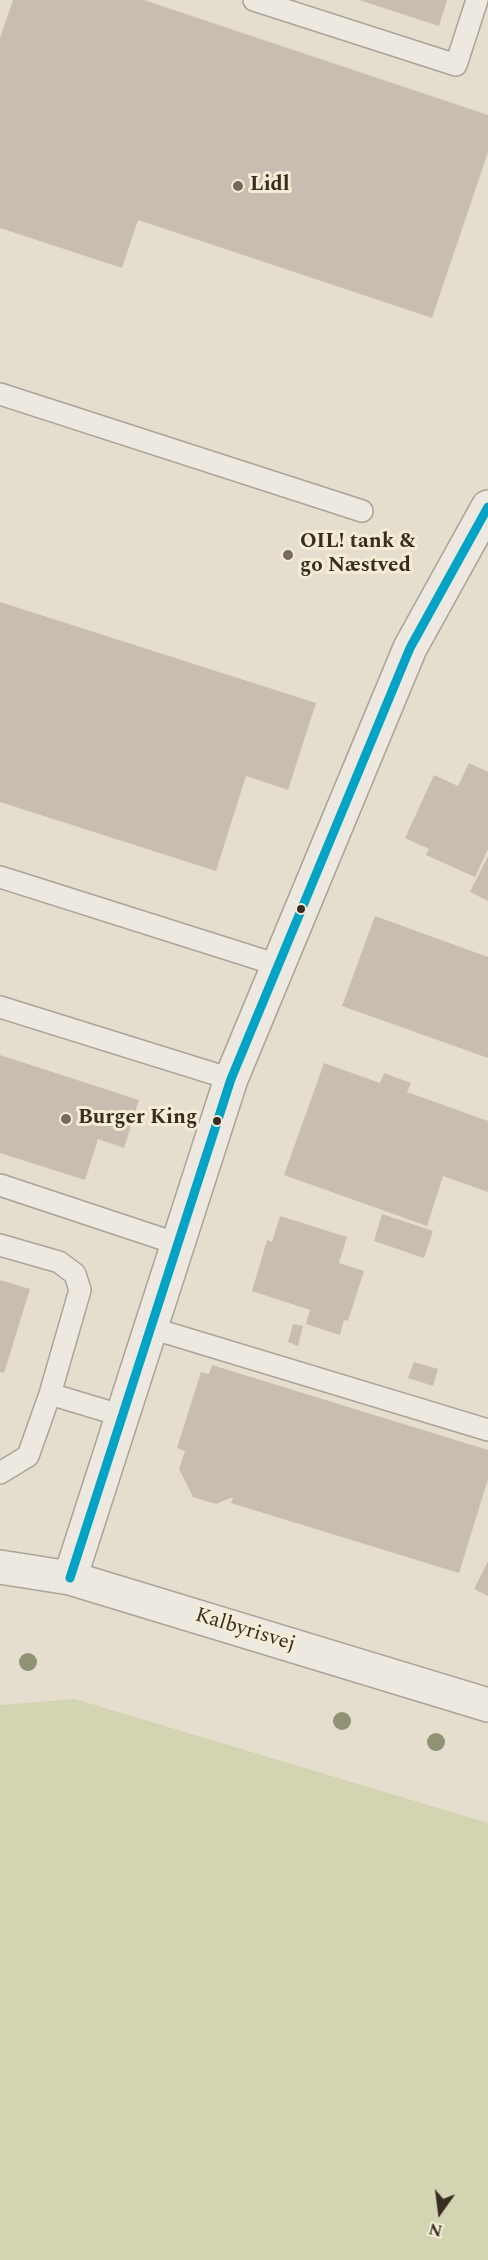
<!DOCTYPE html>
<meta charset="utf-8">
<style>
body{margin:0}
#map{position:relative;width:488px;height:2260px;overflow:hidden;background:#e5decf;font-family:Spectral,serif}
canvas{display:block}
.north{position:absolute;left:410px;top:2182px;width:60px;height:60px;-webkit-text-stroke:4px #f5ecd6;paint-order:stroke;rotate:194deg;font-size:16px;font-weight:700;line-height:24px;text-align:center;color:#392c20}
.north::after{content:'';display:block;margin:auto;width:21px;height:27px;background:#392c20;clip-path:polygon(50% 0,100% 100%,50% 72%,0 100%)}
</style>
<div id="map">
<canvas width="488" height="2260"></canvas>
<div class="north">N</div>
</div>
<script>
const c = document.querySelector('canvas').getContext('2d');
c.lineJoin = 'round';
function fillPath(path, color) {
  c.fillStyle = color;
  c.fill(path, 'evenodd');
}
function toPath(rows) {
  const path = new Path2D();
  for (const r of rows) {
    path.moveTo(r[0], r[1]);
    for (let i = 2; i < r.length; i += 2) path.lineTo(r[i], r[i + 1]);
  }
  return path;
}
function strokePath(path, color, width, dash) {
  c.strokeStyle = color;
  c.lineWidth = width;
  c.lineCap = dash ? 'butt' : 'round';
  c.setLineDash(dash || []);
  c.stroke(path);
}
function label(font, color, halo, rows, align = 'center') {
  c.font = font + ' Spectral,serif';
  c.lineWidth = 6;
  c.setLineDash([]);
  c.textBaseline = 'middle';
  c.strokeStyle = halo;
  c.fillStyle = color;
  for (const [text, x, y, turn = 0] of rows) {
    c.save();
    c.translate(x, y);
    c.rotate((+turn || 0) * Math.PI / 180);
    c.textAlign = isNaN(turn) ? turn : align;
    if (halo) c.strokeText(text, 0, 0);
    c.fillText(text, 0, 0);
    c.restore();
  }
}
fillPath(toPath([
 [75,1699,488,1823,488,2260,0,2260,0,1705]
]), '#d3d4b2');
fillPath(toPath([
 [13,0,144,0,488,115,488,152,432,318,138,220,122,268,0,228,0,38],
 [359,0,447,0,439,26],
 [0,602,316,703,288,790,246,776,216,871,0,802],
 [469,763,488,772,488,849,475,877,426,855,429,849,405,838,434,775,458,786],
 [488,856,488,901,470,892],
 [375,916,488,957,488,1058,342,1006],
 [0,1055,139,1100,124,1148,98,1139,85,1180,0,1153],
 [324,1063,380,1083,384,1073,411,1083,407,1092,488,1121,488,1192,443,1176,427,1226,284,1175],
 [382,1214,433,1231,424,1258,374,1241],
 [280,1216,347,1237,339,1263,364,1271,348,1321,344,1320,340,1335,306,1324,310,1310,252,1291,267,1240,272,1242],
 [0,1280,30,1289,4,1373,0,1372],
 [293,1324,303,1326,298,1346,288,1342],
 [414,1362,438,1369,433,1386,408,1378],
 [212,1365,488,1450,488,1479,459,1573,231,1503,233,1497,216,1504,193,1497,179,1469,185,1451,177,1448,201,1372,209,1374],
 [488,1561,488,1596,474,1589]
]), '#c8bdb0');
const lane = toPath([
 [254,0,456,65,477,0],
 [0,394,362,511],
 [0,877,278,965],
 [0,1007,231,1079],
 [0,1185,178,1244],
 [0,1245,59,1262,75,1274,80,1290,50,1394,28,1456,0,1473],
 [151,1328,488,1430],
 [50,1394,123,1416]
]);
const street = toPath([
 [0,1567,70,1578,488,1705],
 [70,1578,231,1079,410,648,488,507]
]);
strokePath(lane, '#aaa398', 24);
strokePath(street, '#aaa398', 36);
strokePath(lane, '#ede9e1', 21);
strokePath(street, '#ede9e1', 33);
strokePath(toPath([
 [70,1578,231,1079,410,648,488,507]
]), '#03a3c5', 9);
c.fillStyle = '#8f9373';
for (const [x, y] of [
 [28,1662],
 [342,1721],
 [436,1742]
]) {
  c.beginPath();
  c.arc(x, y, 9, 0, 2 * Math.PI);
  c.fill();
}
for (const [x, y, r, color] of [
 [238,186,6,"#756a5d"],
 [288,555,6,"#756a5d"],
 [301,909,5,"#392c20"],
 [66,1119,6,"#756a5d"],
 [217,1121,5,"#392c20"]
]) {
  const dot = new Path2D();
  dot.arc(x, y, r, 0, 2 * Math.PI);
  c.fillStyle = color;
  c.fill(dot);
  strokePath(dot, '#f5ecd6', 2);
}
label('bold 21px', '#392c20', '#f5ecd6', [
 ["Lidl",250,186],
 ["OIL! tank &",300,543],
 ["go Næstved",300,567],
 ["Burger King",78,1119]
], 'left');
label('21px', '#392c20', '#f5ecd6', [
 ["Kalbyrisvej",245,1631,17]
]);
</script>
